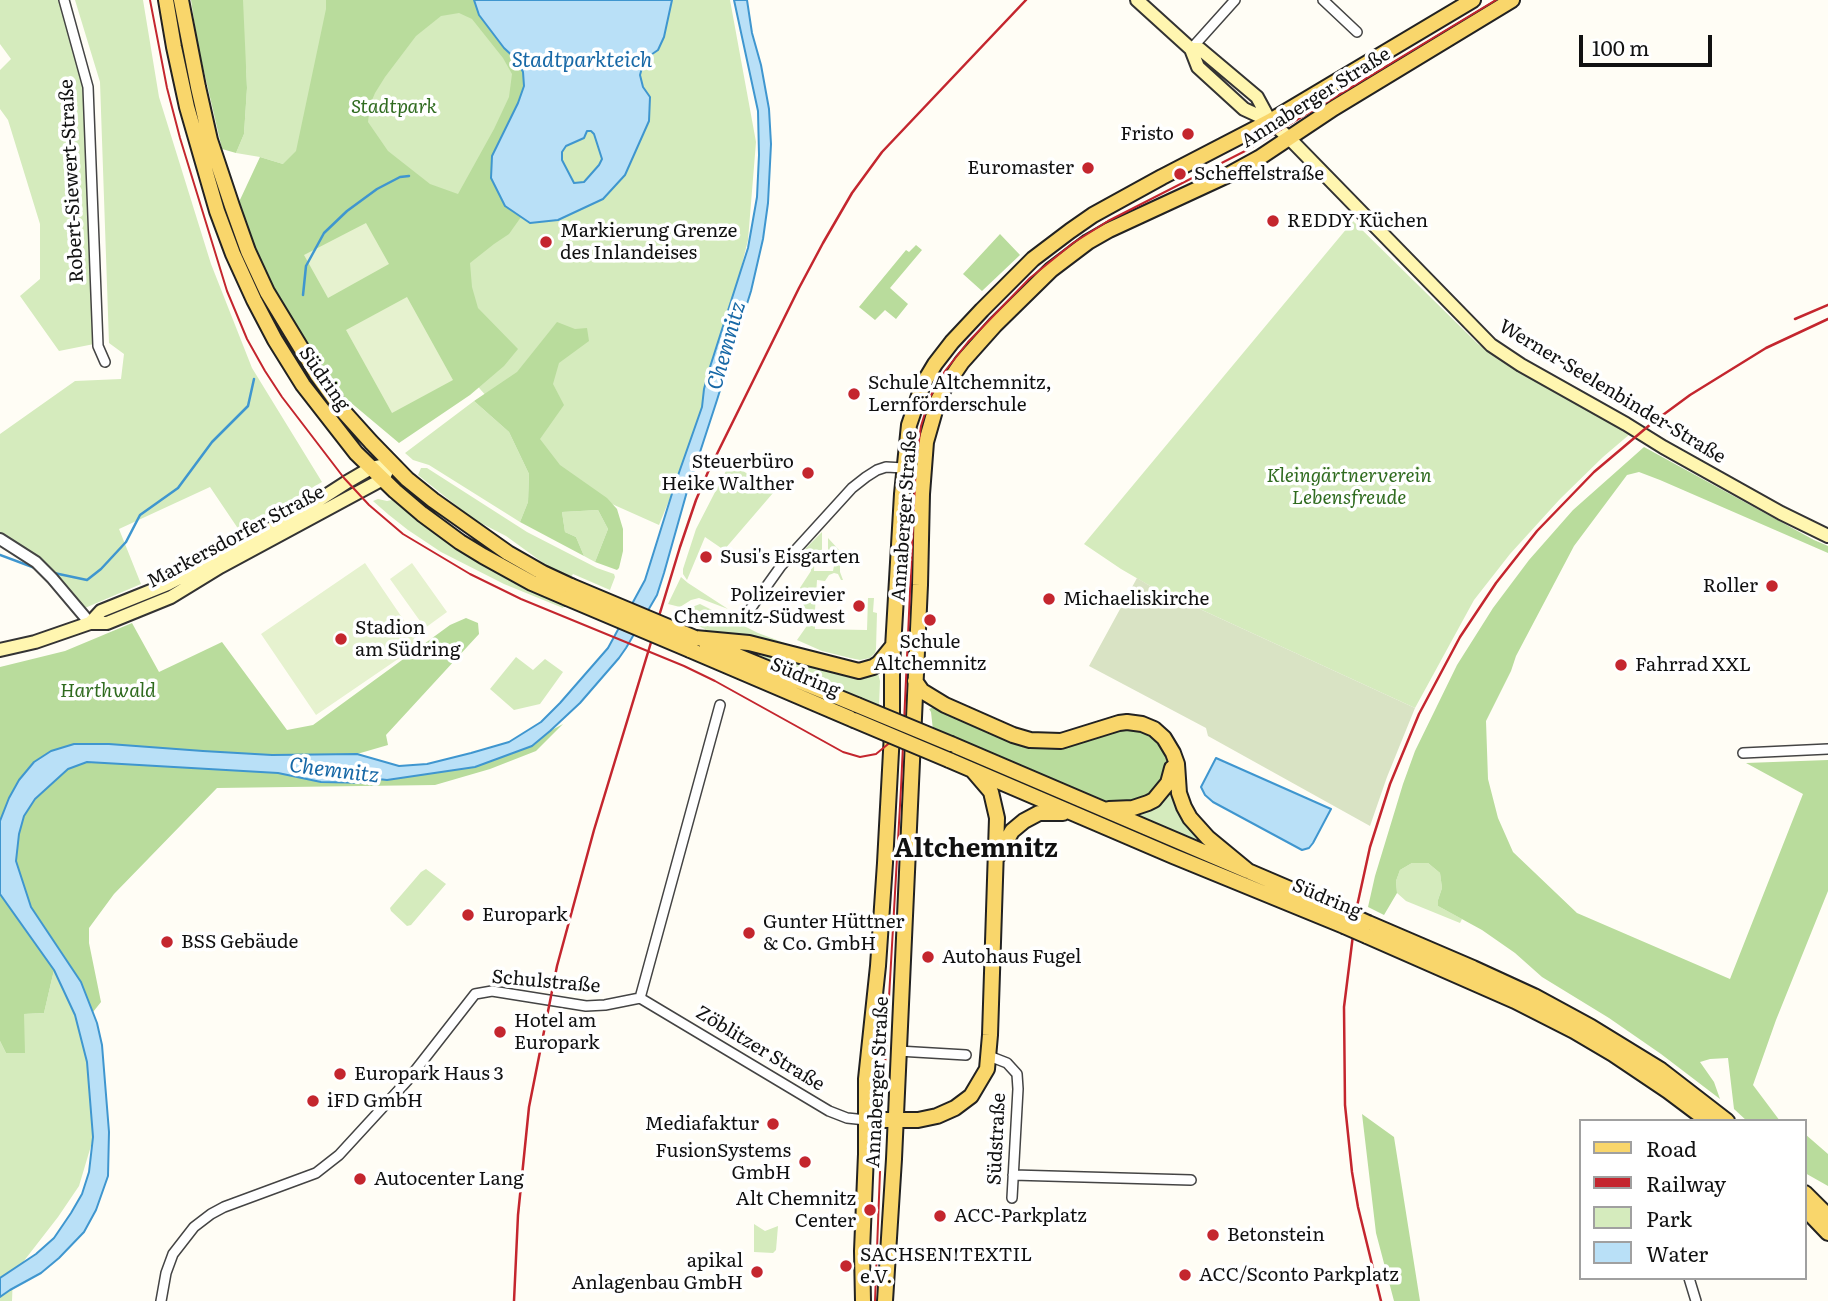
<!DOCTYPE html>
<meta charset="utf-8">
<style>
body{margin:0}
#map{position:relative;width:1828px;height:1301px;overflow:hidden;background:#fffdf5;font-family:Literata,serif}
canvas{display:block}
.legend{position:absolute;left:1579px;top:1119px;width:228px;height:161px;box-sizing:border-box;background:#fff;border:2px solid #a0a0a0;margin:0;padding:9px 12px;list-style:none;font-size:21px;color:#111}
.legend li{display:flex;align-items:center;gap:14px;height:35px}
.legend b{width:35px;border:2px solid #a0a0a0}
.scale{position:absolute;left:1579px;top:35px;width:133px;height:32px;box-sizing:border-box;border:4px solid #111;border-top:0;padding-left:9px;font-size:21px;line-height:24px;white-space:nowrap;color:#111;-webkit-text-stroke:5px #fff;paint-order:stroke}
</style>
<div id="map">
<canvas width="1828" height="1301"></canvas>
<ul class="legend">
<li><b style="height:9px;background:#f9d66b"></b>Road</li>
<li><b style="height:9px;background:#c4262e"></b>Railway</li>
<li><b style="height:19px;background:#d5ebbd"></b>Park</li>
<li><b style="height:19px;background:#b9e0f7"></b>Water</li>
</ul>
<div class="scale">100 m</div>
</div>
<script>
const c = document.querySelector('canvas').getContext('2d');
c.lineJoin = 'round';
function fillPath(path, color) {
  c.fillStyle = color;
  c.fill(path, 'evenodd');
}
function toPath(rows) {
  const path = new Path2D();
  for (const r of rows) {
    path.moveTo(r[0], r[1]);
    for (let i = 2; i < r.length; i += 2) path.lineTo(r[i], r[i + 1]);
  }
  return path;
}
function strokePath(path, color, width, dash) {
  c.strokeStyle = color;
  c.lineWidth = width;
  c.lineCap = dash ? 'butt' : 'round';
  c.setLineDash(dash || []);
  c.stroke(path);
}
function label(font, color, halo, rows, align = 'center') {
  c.font = font + ' Literata,serif';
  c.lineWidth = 7;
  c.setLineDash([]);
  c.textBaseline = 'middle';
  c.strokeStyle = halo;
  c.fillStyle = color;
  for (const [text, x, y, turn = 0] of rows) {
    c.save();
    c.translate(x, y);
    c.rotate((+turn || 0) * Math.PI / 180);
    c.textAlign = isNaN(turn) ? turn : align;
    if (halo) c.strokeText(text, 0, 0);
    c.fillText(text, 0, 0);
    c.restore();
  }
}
fillPath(toPath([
 [0,0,59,0,85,90,94,344,59,351,20,296,40,279,40,224,8,120,0,109,0,70,11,59,0,44],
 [75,0,143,0,159,97,211,264,252,368,322,482,239,530,210,487,119,529,141,584,85,608,39,558,0,532,0,434,75,381,121,379,124,354,109,343,100,82],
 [226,0,474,0,479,15,517,60,558,220,603,199,625,175,650,97,643,87,640,75,643,64,658,50,664,37,672,0,730,0,756,142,748,240,706,410,659,525,603,500,544,462,283,164,260,157,236,153,244,134,247,88,246,67,232,37],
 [587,131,591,131,594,134,602,159,599,165,584,182,573,183,562,160,562,152,566,146,583,138],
 [1353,221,1478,344,1630,434,1603,457,1560,499,1510,554,1474,600,1415,708,1152,587,1121,569,1084,544],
 [474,401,509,432,529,474,528,502,520,522,429,465,413,460,405,453],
 [730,463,742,470,773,493,724,550,705,537,687,580,683,574,683,569,696,529],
 [421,468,427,468,527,532,597,568,614,574,615,577,610,590,573,574,571,577,546,565,506,536,473,519,418,475],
 [378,499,387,501,396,499,565,602,563,608,504,584,441,552,408,530,389,515,373,501],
 [598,510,608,529,595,562,584,556,576,537,565,532,562,512],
 [822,532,822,550,815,551,814,571,833,571,834,566,838,565,839,558,834,557,834,550,828,550,828,538,840,551,840,572,843,580,841,580,838,574,834,573,829,575,825,581,817,580,815,610,807,609,802,607,804,604,799,602,797,604,790,603,811,571,811,550,805,549],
 [681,577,688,583,728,609,699,598,691,600,680,607,668,604],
 [868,598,874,598,873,612,877,613,876,649,875,653,870,658,860,660,850,658,822,651,797,640,811,620,806,616,815,616,815,629,867,630],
 [700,604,758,633,809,652,704,632,705,629,684,620,692,607],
 [747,650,877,669,880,681,879,706,746,652],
 [516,657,533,670,545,659,563,672,540,704,514,710,490,689],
 [1168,783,1184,807,1248,871,1104,809],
 [1412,863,1428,863,1440,873,1442,888,1438,900,1438,906,1462,919,1460,923,1406,901,1397,893,1396,881,1400,870],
 [426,869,446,884,411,925,407,926,391,911,390,908,421,872],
 [54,970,82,1014,90,1050,93,1139,79,1186,58,1217,13,1275,12,1301,0,1301,0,1041,6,1053,24,1014,44,1013],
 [754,1224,765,1231,778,1226,776,1250,773,1253,754,1252]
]), '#d5ebbd');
fillPath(toPath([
 [191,0,243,0,247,88,244,134,236,153,222,149,197,41],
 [326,0,474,0,479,15,504,48,517,60,523,72,524,86,518,103,505,206,521,217,509,234,494,244,470,263,472,287,478,308,518,349,504,366,470,395,399,443,337,391,306,348,262,267,239,202,260,157,283,164,296,151,326,9],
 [459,13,472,19,503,58,512,74,509,97,494,129,458,194,430,184,388,151,368,122,370,105,375,93,385,77,416,36,441,16],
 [1000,234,1020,255,982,291,963,274],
 [916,245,922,250,890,288,908,304,896,319,885,310,875,320,859,307,906,250,909,252],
 [557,322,575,329,587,328,589,341,559,363,553,384,564,405,540,439,560,465,607,498,617,509,623,529,623,551,619,568,617,570,595,562,608,529,598,510,562,512,565,532,576,537,584,556,520,522,528,502,529,474,509,432,474,401,517,372],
 [1644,447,1814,540,1828,546,1828,553,1660,480,1639,472,1627,475,1574,546,1516,656,1511,671,1486,721,1488,779,1498,818,1513,852,1577,913,1730,979,1803,794,1746,763,1828,760,1828,891,1776,1020,1753,1085,1780,1121,1747,1121,1734,1109,1728,1058,1710,1059,1700,1062,1714,1082,1720,1099,1661,1054,1609,1018,1542,977,1515,953,1482,930,1438,906,1438,900,1442,888,1440,873,1428,863,1412,863,1400,870,1396,881,1397,893,1384,915,1368,907,1375,876,1403,784,1415,751,1457,665,1493,608,1529,560,1573,510],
 [466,618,478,623,479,634,386,735,388,745,357,754,272,755,203,751,34,762,19,780,9,798,0,821,0,667,65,651,132,623,159,672,222,642,287,730,313,725,450,625],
 [936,706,1030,740,1135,722,1173,753,1161,794,1104,809,933,730,931,712,929,709],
 [563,724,536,751,490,769,435,785,217,788,114,894,89,928,89,943,101,1002,93,1012,81,982,31,907,16,861,19,834,24,816,35,799,68,769,87,762,278,773,321,782,378,779,387,780,475,767,532,746,550,731],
 [0,894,54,970,44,1013,24,1014,25,1053,6,1053,0,1041],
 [1362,1114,1394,1137,1420,1301,1394,1301,1376,1233],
 [1805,1134,1828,1154,1828,1186,1805,1173]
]), '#b9dc9c');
fillPath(toPath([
 [1137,578,1152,587,1415,708,1387,777,1370,826,1208,736,1206,728,1089,666]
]), '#d9e3c4');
fillPath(toPath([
 [366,223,389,264,328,298,304,255],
 [407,297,453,380,392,413,346,330],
 [365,563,420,644,316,715,261,634],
 [412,563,447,612,425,628,390,579]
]), '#e6f2cf');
const water = toPath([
 [474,0,672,0,664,37,658,50,648,57,643,64,640,75,643,87,650,97,649,121,625,175,603,199,558,220,530,223,505,206,491,178,492,156,518,103,524,86,523,72,517,60,504,48,479,15,474,0],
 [587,131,591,131,594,134,602,159,599,165,584,182,574,183,562,160,562,152,566,146,584,138,587,131],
 [734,0,747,0,752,33,761,65,769,109,771,144,768,203,763,239,751,291,717,400,686,495,664,573,657,595,650,607,626,648,619,658,580,703,550,731,532,746,475,767,387,780,378,779,374,783,321,782,278,773,87,762,68,769,35,799,24,816,19,834,16,861,31,907,81,982,97,1023,102,1045,109,1132,108,1176,96,1210,84,1232,59,1258,41,1273,10,1290,0,1297,0,1278,36,1254,54,1238,71,1213,82,1194,89,1172,93,1137,87,1062,75,1015,54,970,0,894,0,821,9,798,19,780,34,762,51,751,74,744,109,744,203,751,272,755,357,754,399,766,427,764,471,753,509,742,541,722,560,703,608,648,645,580,675,484,702,407,704,389,710,367,748,248,757,197,759,155,758,111,734,0],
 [1216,758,1331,809,1313,843,1309,848,1302,850,1213,802,1205,795,1201,787,1216,758]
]);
fillPath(water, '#b9e0f7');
strokePath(water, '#3f96cf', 2);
strokePath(toPath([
 [303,295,306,266,324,233,347,211,377,189,400,177,409,176],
 [0,555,35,568],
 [54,573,87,580,101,569,126,542,140,515,178,488,212,442,248,406,254,379]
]), '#3f96cf', 2.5);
const minor = toPath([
 [64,0,88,87,98,346,105,362],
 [1323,0,1357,32],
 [1191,49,1235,0],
 [746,615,781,566,852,488,866,477,877,470,886,467,904,468],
 [1743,753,1828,749],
 [640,998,720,705],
 [640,998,829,1111,847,1118,866,1120],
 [898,1051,966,1055],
 [989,1056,1007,1063,1017,1074,1018,1089,1012,1198],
 [1013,1175,1191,1180],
 [1689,1278,1696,1301],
 [161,1301,166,1273,173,1254,194,1227,211,1214,224,1207,316,1173,339,1155,407,1081,475,994,492,991,586,1006,605,1005,640,998]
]);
const tertiary = toPath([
 [0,539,36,562,52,578,90,623]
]);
const secondary = toPath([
 [1137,0,1191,49,1198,67,1244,109,1270,121],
 [1191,49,1200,49,1257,97,1270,121,1289,138,1491,345,1521,365,1626,424,1663,447,1781,513,1828,536],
 [90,623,101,611,168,584,246,543,299,513,347,482,371,468,380,466],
 [0,650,35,642,90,623,107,623,171,597,220,567,383,479,387,471,386,457]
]);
const primary = toPath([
 [166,0,174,47,187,107,217,211,233,254,254,300,275,340,303,385,356,453,395,491,422,514,460,542,483,556,532,583,567,598],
 [181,0,198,87,210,140,232,206,248,251,267,292,318,376,344,412,371,442,407,479,433,500,508,553,543,573,571,586],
 [695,638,749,643,859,671,873,667,879,663,892,647],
 [706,643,857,705],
 [690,650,854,720],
 [915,681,922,691,945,705,1013,735,1030,740,1061,741,1119,723,1127,722,1142,724,1154,729,1164,738,1173,753,1177,764,1179,793,1184,807,1190,818,1208,838,1248,871],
 [951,744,1346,913],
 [949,760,1173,856,1344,926],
 [1109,809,1133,808,1148,803,1154,800,1168,783,1172,768],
 [998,856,1012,831,1024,821,1039,813,1063,813],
 [1368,923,1473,968,1534,996,1591,1027,1661,1070,1727,1121],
 [1367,936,1515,1001,1574,1031,1613,1054,1668,1091,1708,1121],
 [866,1120,918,1120,937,1116,955,1108,971,1096,987,1069,990,1035,997,818,991,792,973,771],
 [1805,1193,1828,1216],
 [1805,1209,1828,1233],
 [863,1301,862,1251,866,1154,866,1079,878,966,885,863,892,733,892,665,902,494,909,425,923,384,935,364,952,342,982,310,1033,259,1070,231,1093,215,1162,177,1270,121,1473,0],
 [885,1301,894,1159,920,585,922,494,926,442,938,400,945,387,962,362,995,325,1051,270,1088,242,1109,230,1228,175,1259,158,1334,108,1512,0]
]);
strokePath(minor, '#444', 12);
strokePath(tertiary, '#444', 14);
strokePath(secondary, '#333', 16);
strokePath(primary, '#222', 18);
strokePath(minor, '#fff', 9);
strokePath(tertiary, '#fff', 10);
strokePath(secondary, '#fff6b0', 12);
strokePath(primary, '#f9d66b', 14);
strokePath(toPath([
 [150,0,167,88,180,138,227,291,247,339,265,371,282,397,344,478,369,505,403,534,470,574,521,599,684,666,715,681,843,752,860,757,876,754,893,740,898,733,902,724],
 [875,1301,882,1120,901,788,916,461,921,426,930,397,945,371,968,342,1030,278,1073,243,1108,221,1249,149,1496,0]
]), '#c4262e', 2);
strokePath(toPath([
 [1795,319,1828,305],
 [514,1301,518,1215,529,1107,557,966,594,830,680,547,696,500,708,472,799,288,823,243,852,193,882,152,1026,0],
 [1381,1301,1358,1207,1352,1172,1345,1105,1344,1007,1356,911,1370,847,1390,784,1419,714,1460,637,1496,583,1537,531,1594,472,1652,423,1690,395,1766,348,1828,319]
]), '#c4262e', 2.5);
const primaryBridge = toPath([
 [571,586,695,638],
 [567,598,690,650],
 [857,705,951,744],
 [854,720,949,760],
 [1346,913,1368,923],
 [1344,926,1367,936]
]);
strokePath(primaryBridge, '#222', 18, []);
strokePath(primaryBridge, '#f9d66b', 14);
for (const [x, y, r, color] of [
 [1188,134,7,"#c4262e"],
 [1088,168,7,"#c4262e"],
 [1180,174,7,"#c4262e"],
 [1273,221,7,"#c4262e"],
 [546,242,7,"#c4262e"],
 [854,394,7,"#c4262e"],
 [808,473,7,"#c4262e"],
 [706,557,7,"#c4262e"],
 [1772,586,7,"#c4262e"],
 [1049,599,7,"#c4262e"],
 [859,606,7,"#c4262e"],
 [930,620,7,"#c4262e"],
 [341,639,7,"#c4262e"],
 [1621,665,7,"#c4262e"],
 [468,915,7,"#c4262e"],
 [749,933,7,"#c4262e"],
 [167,942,7,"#c4262e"],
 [928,957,7,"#c4262e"],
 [500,1032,7,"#c4262e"],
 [340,1074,7,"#c4262e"],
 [313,1101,7,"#c4262e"],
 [773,1124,7,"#c4262e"],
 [805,1162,7,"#c4262e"],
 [360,1179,7,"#c4262e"],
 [870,1210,7,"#c4262e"],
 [940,1216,7,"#c4262e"],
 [1213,1235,7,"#c4262e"],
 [846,1266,7,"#c4262e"],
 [757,1272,7,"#c4262e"],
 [1185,1275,7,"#c4262e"]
]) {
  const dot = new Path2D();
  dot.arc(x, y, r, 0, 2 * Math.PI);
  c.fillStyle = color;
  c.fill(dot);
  strokePath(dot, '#fff', 2.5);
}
label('19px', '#111', '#fff', [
 ["Annaberger Straße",1316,98,-32],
 ["Robert-Siewert-Straße",72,181,-93],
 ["Südring",324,379,55],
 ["Werner-Seelenbinder-Straße",1612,392,31],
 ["Annaberger Straße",905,516,-86],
 ["Markersdorfer Straße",236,537,-28],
 ["Südring",805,678,23],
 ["Südring",1327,899,23],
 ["Schulstraße",546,982,5],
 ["Zöblitzer Straße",760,1049,31],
 ["Annaberger Straße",878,1082,-87],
 ["Südstraße",997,1139,-87]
]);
label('italic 19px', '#2f6b1f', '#fff', [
 ["Stadtpark",394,107],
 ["Kleingärtnerverein",1349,476],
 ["Lebensfreude",1349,498],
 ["Harthwald",108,691]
]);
label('19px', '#111', '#fff', [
 ["Fristo",1174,134,"right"],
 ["Euromaster",1074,168,"right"],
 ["Scheffelstraße",1194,174],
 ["REDDY Küchen",1287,221],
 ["Markierung Grenze",560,231],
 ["des Inlandeises",560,253],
 ["Schule Altchemnitz,",868,383],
 ["Lernförderschule",868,405],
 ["Steuerbüro",794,462,"right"],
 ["Heike Walther",794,484,"right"],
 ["Susi's Eisgarten",720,557],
 ["Roller",1758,586,"right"],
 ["Polizeirevier",845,595,"right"],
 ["Chemnitz-Südwest",845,617,"right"],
 ["Michaeliskirche",1063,599],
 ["Stadion",355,628],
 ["am Südring",355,650],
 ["Schule",930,642,"center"],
 ["Altchemnitz",930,664,"center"],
 ["Fahrrad XXL",1635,665],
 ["Europark",482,915],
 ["Gunter Hüttner",763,922],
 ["& Co. GmbH",763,944],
 ["BSS Gebäude",181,942],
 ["Autohaus Fugel",942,957],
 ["Hotel am",514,1021],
 ["Europark",514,1043],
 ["Europark Haus 3",354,1074],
 ["iFD GmbH",327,1101],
 ["Mediafaktur",759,1124,"right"],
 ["FusionSystems",791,1151,"right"],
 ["GmbH",791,1173,"right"],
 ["Autocenter Lang",374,1179],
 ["Alt Chemnitz",856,1199,"right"],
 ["Center",856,1221,"right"],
 ["ACC-Parkplatz",954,1216],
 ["Betonstein",1227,1235],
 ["SACHSEN!TEXTIL",860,1255],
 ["e.V.",860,1277],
 ["apikal",743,1261,"right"],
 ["Anlagenbau GmbH",743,1283,"right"],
 ["ACC/Sconto Parkplatz",1199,1275]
], 'left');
label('italic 21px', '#1768a6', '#fff', [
 ["Stadtparkteich",582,61],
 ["Chemnitz",727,346,-74],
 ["Chemnitz",334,771,7]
]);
label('bold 26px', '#111', '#fff', [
 ["Altchemnitz",976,849]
]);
</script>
